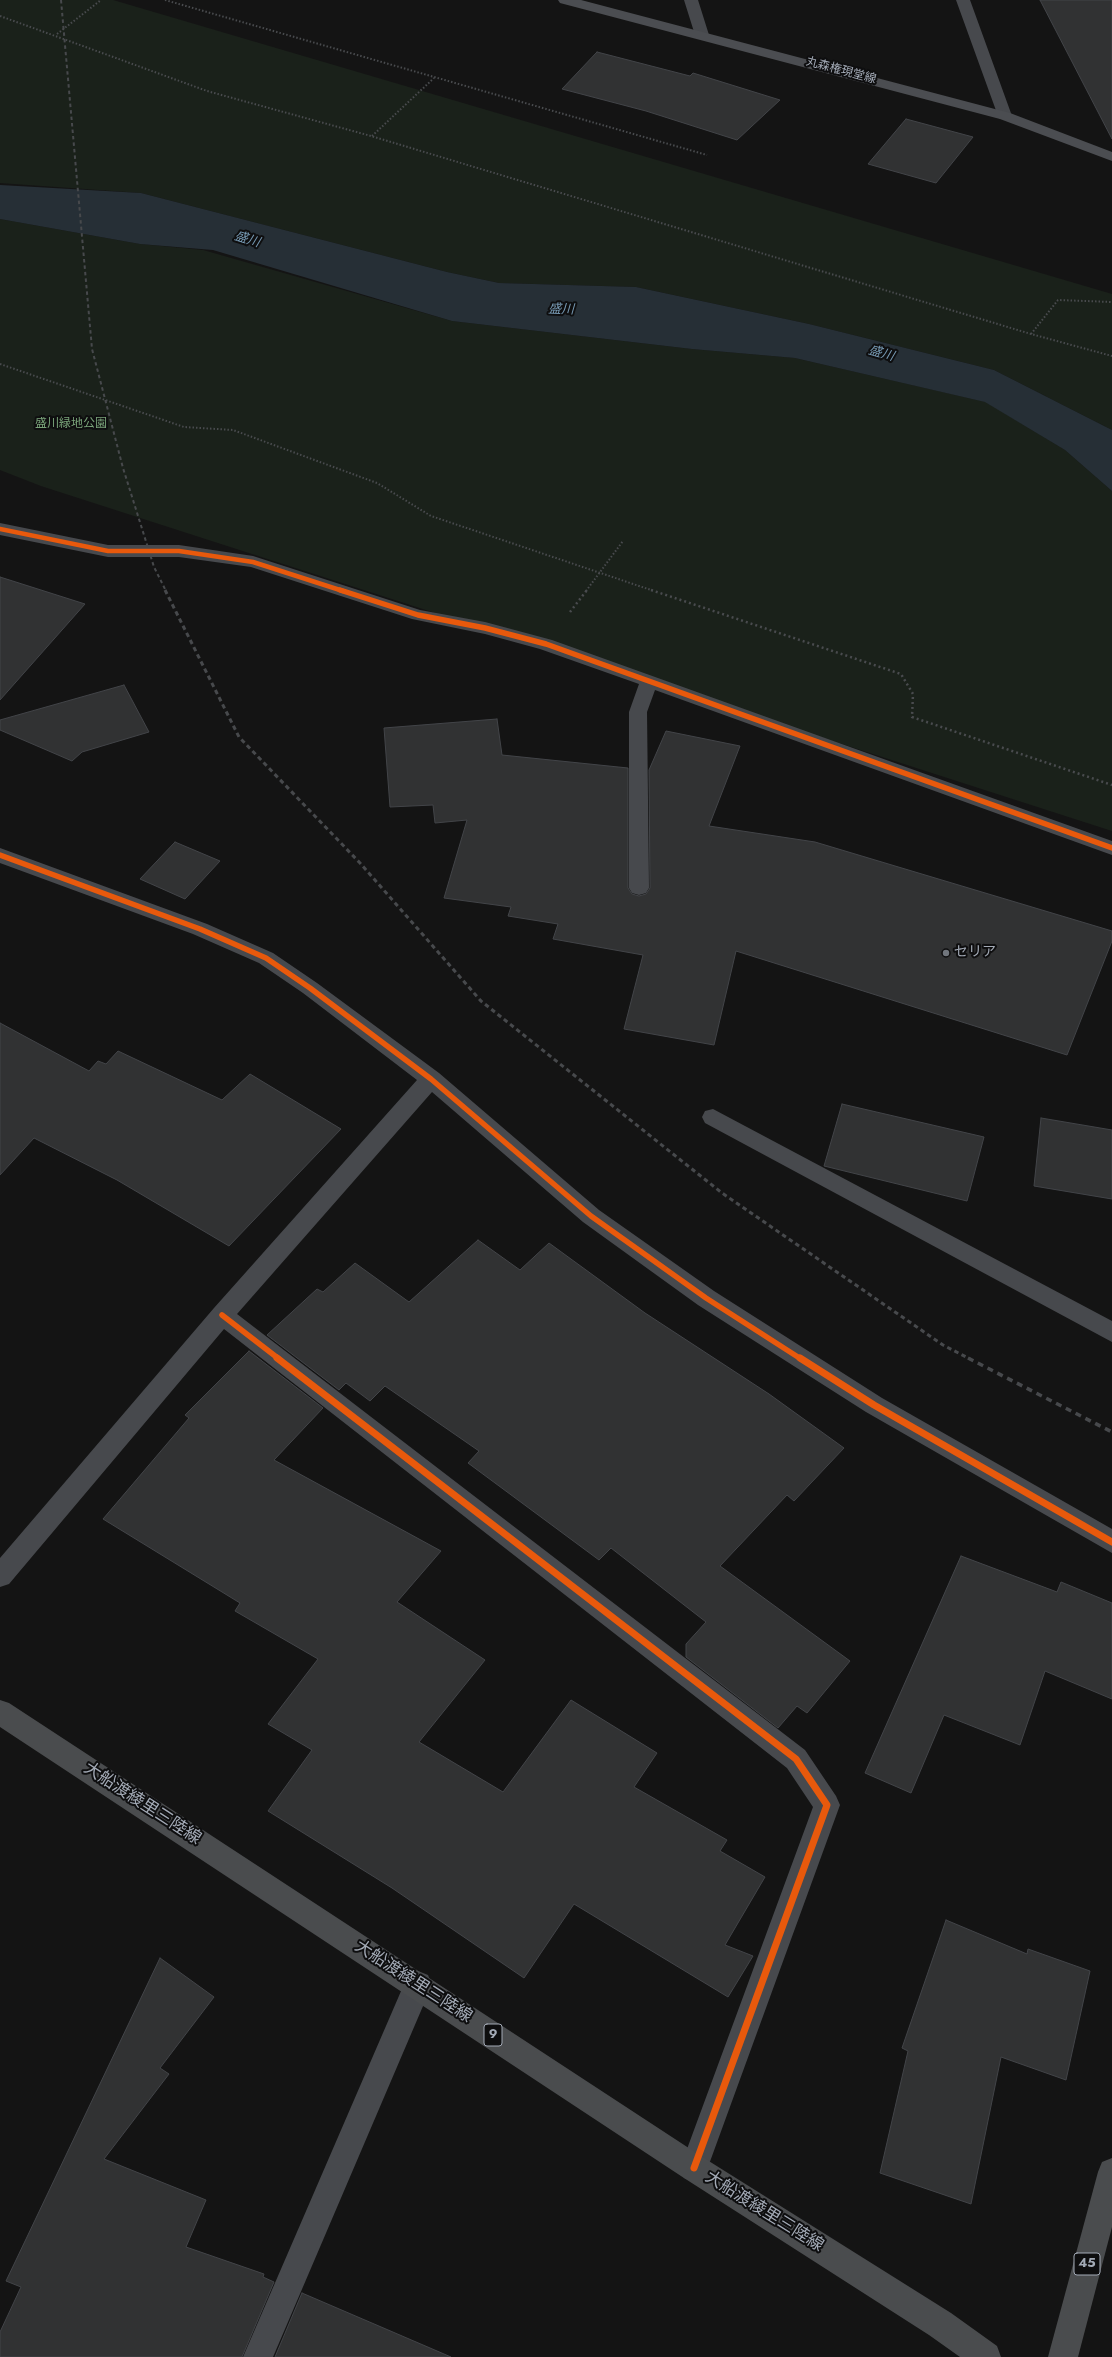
<!DOCTYPE html>
<meta charset="utf-8">
<style>
body{margin:0}
canvas{display:block;background:#141414}
</style>
<canvas width="1112" height="2357"></canvas>
<script>
const c = document.querySelector('canvas').getContext('2d');
c.lineJoin = 'round';
function fillPath(path, color) {
  c.fillStyle = color;
  c.fill(path, 'evenodd');
}
function toPath(rows) {
  const path = new Path2D();
  for (const r of rows) {
    path.moveTo(r[0], r[1]);
    for (let i = 2; i < r.length; i += 2) path.lineTo(r[i], r[i + 1]);
  }
  return path;
}
function strokePath(path, color, width, dash) {
  c.strokeStyle = color;
  c.lineWidth = width;
  c.lineCap = dash ? 'butt' : 'round';
  c.setLineDash(dash || []);
  c.stroke(path);
}
function label(font, color, halo, rows, align = 'center') {
  c.font = font + ' Jost,"Noto Sans JP",sans-serif';
  c.lineWidth = 4;
  c.setLineDash([]);
  c.textBaseline = 'middle';
  c.strokeStyle = halo;
  c.fillStyle = color;
  for (const [text, x, y, turn = 0] of rows) {
    c.save();
    c.translate(x, y);
    c.rotate((+turn || 0) * Math.PI / 180);
    c.textAlign = isNaN(turn) ? turn : align;
    if (halo) c.strokeText(text, 0, 0);
    c.fillText(text, 0, 0);
    c.restore();
  }
}
fillPath(toPath([
 [0,0,113,0,1112,294,1112,430,994,370,809,324,636,287,499,283,447,272,141,193,0,183],
 [0,219,140,244,203,250,452,321,692,349,795,358,986,402,1065,450,1112,491,1112,831,41,486,0,470]
]), '#1a211a');
fillPath(toPath([
 [0,185,141,193,447,272,499,283,636,287,809,324,994,370,1112,430,1112,491,1065,450,985,402,795,358,692,349,452,321,213,250,140,244,0,219]
]), '#262f36');
const building = toPath([
 [1040,0,1112,0,1112,139,1040,0],
 [597,52,690,76,693,73,780,100,737,140,646,111,562,89,597,52],
 [906,119,973,137,936,183,868,164,906,119],
 [0,577,85,604,0,700,0,577],
 [124,685,149,732,82,752,72,761,0,730,0,720,124,685],
 [497,719,502,755,628,768,628,888,632,894,639,896,646,894,650,888,649,770,666,731,740,746,709,826,815,842,1112,931,1112,941,1067,1055,736,951,714,1045,624,1029,643,955,553,939,558,924,508,916,511,907,444,898,467,820,435,823,433,805,390,807,384,728,497,719],
 [175,842,220,861,185,899,140,879,175,842],
 [0,1023,89,1071,98,1061,106,1064,118,1051,222,1100,250,1074,341,1129,229,1246,117,1180,34,1138,0,1175,0,1023],
 [842,1104,984,1137,967,1201,824,1166,842,1104],
 [1041,1118,1112,1130,1112,1199,1034,1186,1041,1118],
 [478,1240,520,1270,549,1243,645,1313,769,1394,844,1448,794,1501,787,1495,720,1566,850,1661,807,1713,797,1706,778,1728,686,1657,686,1644,706,1622,611,1548,599,1560,468,1463,479,1451,385,1386,370,1401,346,1383,339,1390,267,1335,317,1289,323,1292,355,1263,409,1302,478,1240],
 [249,1351,323,1408,274,1460,441,1551,397,1602,485,1660,419,1742,503,1792,571,1700,657,1753,634,1787,727,1840,720,1851,765,1877,725,1945,753,1956,728,1997,574,1904,524,1978,392,1888,268,1811,312,1750,268,1724,318,1659,235,1611,240,1603,103,1519,189,1418,185,1415,249,1351],
 [961,1556,1057,1592,1061,1582,1112,1603,1112,1699,1045,1671,1020,1745,944,1715,911,1793,865,1773,961,1556],
 [946,1920,1027,1954,1028,1949,1090,1971,1066,2080,1001,2057,971,2204,880,2173,908,2051,902,2048,946,1920],
 [160,1958,214,1997,160,2068,169,2074,104,2159,206,2200,186,2247,264,2274,263,2277,274,2282,242,2357,0,2357,0,2332,21,2287,6,2281,160,1958],
 [302,2293,451,2357,275,2357,302,2293]
]);
fillPath(building, '#313233');
strokePath(building, '#424448', 1);
strokePath(toPath([
 [165,0,707,155],
 [0,16,207,91,371,136,1031,334,1112,356],
 [57,34,101,0],
 [372,136,434,78],
 [1031,334,1058,300,1112,302],
 [0,364,184,427,233,430,377,483,431,516,654,591],
 [586,591,623,541]
]), '#494b4e', 2, [1.5, 2]);
strokePath(toPath([
 [651,590,901,674,913,694,912,717,1112,785],
 [570,612,587,590]
]), '#494b4e', 2.5, [2, 3]);
fillPath(toPath([
 [684,0,698,0,709,35,707,38,697,38,695,35,684,0],
 [956,0,970,0,1012,116,1010,119,1000,119,998,116,956,0],
 [0,523,108,545,179,545,253,556,420,610,485,622,552,640,1112,841,1112,855,655,690,647,712,649,888,646,893,639,895,632,893,629,888,629,712,639,684,540,649,485,634,412,619,251,567,179,557,108,557,0,535,0,523],
 [0,848,207,924,273,953,317,983,439,1073,599,1210,714,1291,882,1398,1112,1529,1112,1553,866,1412,698,1305,583,1222,432,1092,237,1314,805,1750,836,1796,840,1805,704,2178,694,2182,684,2178,680,2168,813,1807,787,1768,224,1329,9,1584,0,1587,0,1558,214,1308,417,1080,303,993,259,963,193,934,0,863,0,848],
 [713,1109,1112,1321,1112,1342,705,1123,702,1117,705,1111,713,1109],
 [418,1971,428,1975,432,1985,273,2357,243,2357,408,1975,418,1971]
]), '#47494d');
fillPath(toPath([
 [558,0,581,0,1010,113,1112,152,1112,161,1000,119,560,3,558,0]
]), '#4b4d51');
fillPath(toPath([
 [0,1700,9,1703,704,2158,951,2313,997,2346,1001,2357,960,2357,929,2335,684,2178,0,1727,0,1700]
]), '#4a4c4e');
fillPath(toPath([
 [1112,2158,1112,2227,1078,2357,1048,2357,1098,2172,1102,2162,1112,2158]
]), '#4a4c4e');
strokePath(toPath([
 [61,0,92,349,123,468,154,567,166,591]
]), '#47494c', 2, [3.5, 3]);
strokePath(toPath([
 [165,590,239,737,360,863,481,1001,722,1193,943,1345,970,1359]
]), '#47494c', 3, [4.5, 3.5]);
strokePath(toPath([
 [968,1358,1112,1432]
]), '#47494c', 3.5, [6, 5]);
strokePath(toPath([
 [0,529,108,551,179,551,253,562,343,591]
]), '#e8590c', 4.5);
strokePath(toPath([
 [340,590,418,615,485,628,546,644,1112,848],
 [0,855,200,929,266,958,310,988,431,1079,591,1216,706,1298,801,1359],
 [222,1315,279,1359]
]), '#e8590c', 5.5);
strokePath(toPath([
 [277,1358,796,1759,827,1805,694,2168],
 [800,1358,874,1405,1112,1542]
]), '#e8590c', 7);
for (const [x, y, r, color] of [
 [946,953,4,"#71767d"]
]) {
  const dot = new Path2D();
  dot.arc(x, y, r, 0, 2 * Math.PI);
  c.fillStyle = color;
  c.fill(dot);
  strokePath(dot, '#0e0e0f', 1.5);
}
label('12px', '#a3aab6', '#0e0e0f', [
 ["丸森権現堂線",841,71,15]
]);
label('12px', '#79a379', '#0e0e0f', [
 ["盛川緑地公園",71,424]
]);
label('italic 13px', '#779ab4', '#0e0e0f', [
 ["盛川",247,240,17],
 ["盛川",561,310,2],
 ["盛川",881,354,16]
]);
for (const [x, y, w] of [
 [493,2035,18],
 [1087,2264,26]
]) {
  const box = new Path2D();
  box.roundRect(x - w / 2, y - 11, w, 22, 3);
  c.fillStyle = '#0e0e0f';
  c.fill(box);
  strokePath(box, '#a3aab6', 1);
}
label('bold 13px', '#a3aab6', null, [
 ["9",493,2035],
 ["45",1087,2264]
]);
label('14px', '#a3aab6', '#0e0e0f', [
 ["セリア",954,953]
], 'left');
label('17px', '#a3aab6', '#0e0e0f', [
 ["大船渡綾里三陸線",142,1804,33],
 ["大船渡綾里三陸線",413,1982,33],
 ["大船渡綾里三陸線",764,2212,32]
]);
</script>
